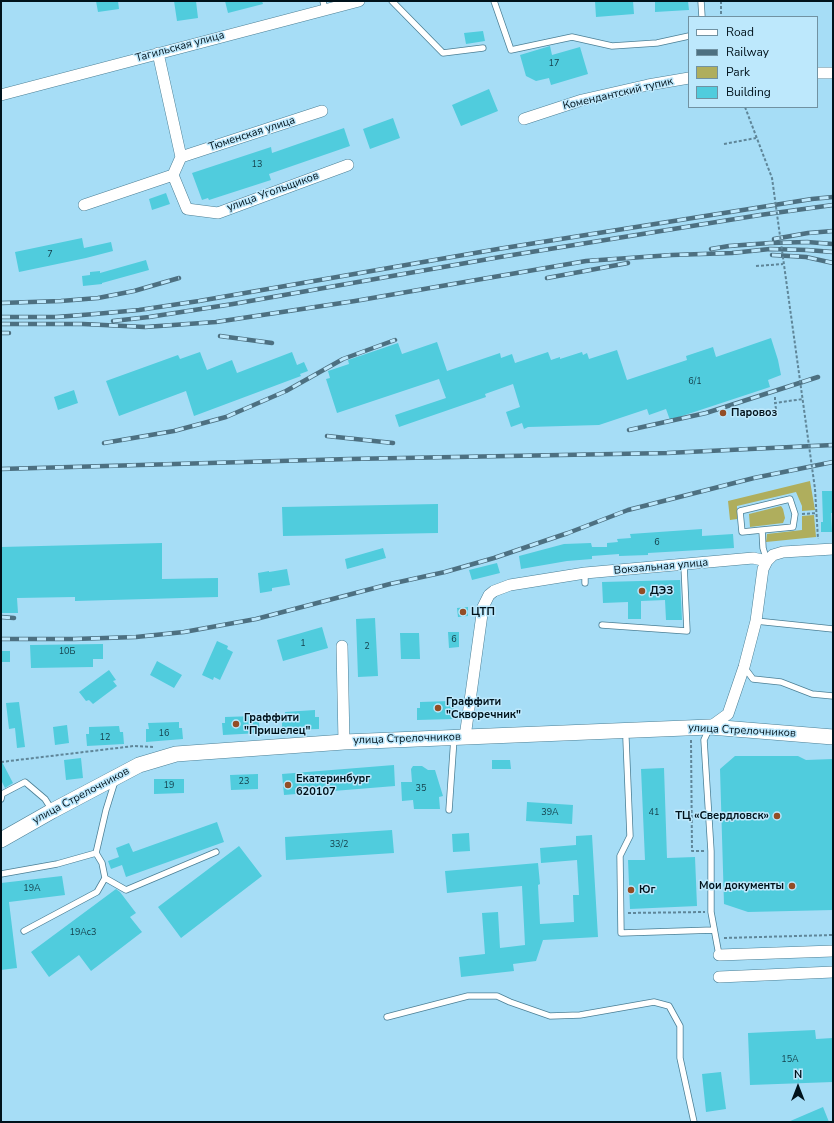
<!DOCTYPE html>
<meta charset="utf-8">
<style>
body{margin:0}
#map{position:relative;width:834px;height:1123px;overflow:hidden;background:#a6ddf6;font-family:"Nunito Sans",sans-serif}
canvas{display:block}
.frame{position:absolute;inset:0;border:2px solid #00121b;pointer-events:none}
.legend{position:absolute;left:688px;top:16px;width:130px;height:92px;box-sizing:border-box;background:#bde8fc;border:1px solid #7192a2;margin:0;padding:5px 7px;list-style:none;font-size:12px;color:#00121b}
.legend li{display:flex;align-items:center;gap:8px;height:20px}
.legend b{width:20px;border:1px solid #7192a2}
.north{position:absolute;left:778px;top:1067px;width:40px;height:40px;-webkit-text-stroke:3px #bde8fc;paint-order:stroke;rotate:0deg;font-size:11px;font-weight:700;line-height:16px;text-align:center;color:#00121b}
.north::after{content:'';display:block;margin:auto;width:14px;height:18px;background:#00121b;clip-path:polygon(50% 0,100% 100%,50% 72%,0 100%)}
</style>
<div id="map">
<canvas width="834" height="1123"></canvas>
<div class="frame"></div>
<ul class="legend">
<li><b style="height:5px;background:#fff"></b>Road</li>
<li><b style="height:5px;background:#4d7081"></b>Railway</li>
<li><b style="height:11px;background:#afae5d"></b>Park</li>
<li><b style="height:11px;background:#50ccdd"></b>Building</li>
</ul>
<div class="north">N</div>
</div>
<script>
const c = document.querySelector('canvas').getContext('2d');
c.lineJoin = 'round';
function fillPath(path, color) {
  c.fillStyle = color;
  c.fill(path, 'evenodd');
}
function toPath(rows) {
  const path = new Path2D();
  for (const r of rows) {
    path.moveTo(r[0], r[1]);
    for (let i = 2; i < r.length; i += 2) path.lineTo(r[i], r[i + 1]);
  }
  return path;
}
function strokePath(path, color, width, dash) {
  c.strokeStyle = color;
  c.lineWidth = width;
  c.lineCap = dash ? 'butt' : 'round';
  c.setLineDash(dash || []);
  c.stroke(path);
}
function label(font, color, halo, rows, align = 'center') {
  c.font = font + ' "Nunito Sans",sans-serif';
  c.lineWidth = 3;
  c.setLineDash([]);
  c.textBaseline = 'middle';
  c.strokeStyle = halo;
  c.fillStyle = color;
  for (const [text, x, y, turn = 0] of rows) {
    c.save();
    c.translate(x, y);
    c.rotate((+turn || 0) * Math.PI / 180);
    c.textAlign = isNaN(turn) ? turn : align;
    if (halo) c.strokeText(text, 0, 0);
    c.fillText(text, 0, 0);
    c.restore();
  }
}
fillPath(toPath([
 [810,481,815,510,802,511,802,506,796,492,737,506,737,519,730,520,728,501],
 [781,506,783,509,785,518,783,523,750,527,749,514],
 [814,515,816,537,766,542,767,534,802,530,802,516]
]), '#afae5d');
fillPath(toPath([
 [96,1,118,1,119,9,98,12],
 [174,1,196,1,198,18,177,21],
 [225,1,262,1,263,4,228,13],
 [595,1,633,1,634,14,596,17],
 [655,1,688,1,689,10,655,12],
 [483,31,485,41,466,44,464,33],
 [550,46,552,55,580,47,588,74,551,85,549,78,536,81,526,76,520,55],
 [489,89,498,111,461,126,452,105],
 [393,118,400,138,370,149,363,129],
 [344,128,350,146,269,174,271,180,209,200,208,198,202,200,192,173,271,147,272,153],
 [166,193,170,204,152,210,149,199],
 [82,238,84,248,111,242,113,251,86,258,19,272,15,252],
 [146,260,149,270,102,283,102,284,83,286,82,276,90,275,90,272,100,271,100,273],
 [771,338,778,360,781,375,768,380,770,387,670,420,666,409,649,415,647,409,599,425,528,427,524,429,522,423,511,427,506,412,520,407,513,384,485,394,486,397,399,427,395,415,446,398,439,379,337,413,326,379,330,378,328,371,349,364,348,360,398,343,402,354,437,342,447,371,500,353,501,358,512,354,515,363,548,352,551,360,560,357,560,359,582,352,583,355,587,353,589,359,617,350,627,380,687,360,686,356,713,347,716,357],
 [200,352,207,370,232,360,237,373,292,352,297,365,304,362,308,371,300,374,301,376,194,416,186,391,119,416,106,381,178,355,180,359],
 [74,390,78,403,58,410,54,397],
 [822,491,833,491,833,513,831,513,832,532,821,532,821,522,823,522],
 [438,504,438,533,283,536,282,507],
 [702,529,702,536,733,534,734,548,648,553,648,555,619,556,619,554,592,556,592,559,567,561,521,569,519,556,564,544,591,543,592,547,607,547,607,543,618,542,617,539,631,538,630,534],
 [162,543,162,579,218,578,218,597,75,601,75,597,17,598,18,613,1,613,1,547],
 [383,548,386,558,347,569,345,559],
 [497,563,500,573,472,580,469,570],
 [287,569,290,585,272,588,272,591,260,593,258,573,269,571,269,572],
 [680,580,682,620,666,620,665,600,641,601,641,619,628,619,628,602,603,603,602,582],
 [468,607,468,616,458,617,457,608],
 [375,618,378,676,358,677,356,619],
 [322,627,328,648,283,661,277,640],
 [448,632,459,632,459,647,449,648],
 [400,633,419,633,420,659,401,659],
 [217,641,228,646,227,649,233,652,220,680,214,677,213,680,202,675],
 [103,644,103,659,93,659,93,667,31,668,30,645],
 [1,651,10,651,10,662,1,662],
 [157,661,182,675,174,688,150,675],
 [109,670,116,680,113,681,117,686,93,704,89,700,86,701,79,692],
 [450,701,450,707,454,707,454,719,417,720,417,708,420,708,420,702],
 [19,702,25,747,17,748,15,728,9,729,6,703],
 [315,710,315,717,319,717,319,729,282,730,282,718,285,718,285,712],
 [255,716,256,722,259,722,260,733,223,735,222,723,225,723,225,717],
 [179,722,179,728,182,728,183,739,146,742,146,729,149,729,148,723],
 [67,725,69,743,55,745,53,727],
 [119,726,120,732,123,732,124,744,87,746,86,734,89,734,89,727],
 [735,756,798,756,806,760,833,759,833,910,748,912,724,904,720,769],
 [81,758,83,778,66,780,64,760],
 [1,760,13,783,5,788,1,780],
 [492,760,510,760,511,769,492,769],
 [394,765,395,786,284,795,282,774],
 [413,766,422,766,428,770,435,770,443,796,439,797,440,809,414,809,413,800,402,801,401,782,412,782,411,769],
 [664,768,667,858,695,857,697,906,630,909,628,860,645,860,641,769],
 [258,774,258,789,231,790,230,775],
 [154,779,184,779,184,793,154,794],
 [527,802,573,805,572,824,526,821],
 [217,822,224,842,126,877,122,865,111,869,108,861,119,857,116,848,129,843,133,852],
 [392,830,394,853,286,860,285,837],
 [469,833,470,851,453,852,452,834],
 [592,835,598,937,543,940,536,961,513,964,514,971,461,977,459,957,485,954,482,913,498,912,500,948,525,945,522,886,447,893,445,871,538,863,540,884,538,885,540,924,574,922,573,895,579,895,577,860,541,863,540,848,576,845,576,836],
 [239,846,262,876,181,938,158,907],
 [62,876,65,895,9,902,17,968,1,970,1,883],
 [116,889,120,892,136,913,130,917,142,932,91,971,79,955,49,977,31,952],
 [815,1030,816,1039,833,1038,833,1082,750,1085,748,1033],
 [721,1072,726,1109,706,1112,702,1074],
 [823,1107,829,1122,788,1122]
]), '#50ccdd');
const service = toPath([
 [323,1,325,10],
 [392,1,443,53,483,48],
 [494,1,511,50,572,37,612,46,657,43,689,36],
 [701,1,702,17],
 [762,530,742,532,740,511,790,499,795,514,793,527,762,530,763,548,767,561],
 [585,573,585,583],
 [756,621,833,629],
 [602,625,687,631,684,565],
 [744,667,753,679,781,682,812,694,833,696],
 [709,729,704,740,711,851,711,912,719,955],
 [626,739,630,836,620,856,621,933,714,930],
 [1,799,2,794,25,782,45,799,52,810],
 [449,810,454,738],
 [1,874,57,864,96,853,106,810,115,781],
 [105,878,126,890,216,852],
 [24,931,97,892,105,878,102,863,96,853],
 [387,1017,468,996,497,996,510,1002,550,1016,580,1015,654,1002,669,1006,680,1026,680,1058,694,1122]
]);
const minor = toPath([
 [158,53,181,157],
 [817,73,833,73],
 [1,95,359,1],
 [524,119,582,100,648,85,689,78],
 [173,175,187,209,218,213,348,165],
 [84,205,173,175,181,157,322,111],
 [342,646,344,742],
 [710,727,728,714,744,667,756,621,763,569,767,561,773,555,783,552,833,549],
 [465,737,483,607,489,595,494,591,510,585,585,573,753,558,767,561],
 [719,955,833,951],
 [719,977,833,972]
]);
const secondary = toPath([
 [1,840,52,811,139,765,176,754,344,742,710,727,833,737]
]);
strokePath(service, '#4b7f95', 7);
strokePath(minor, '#4b7f95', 12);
strokePath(secondary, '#4b7f95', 16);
strokePath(toPath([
 [721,1,721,17],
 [724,144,756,138],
 [756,266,783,264],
 [775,397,775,403],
 [776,409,775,403,803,399],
 [815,489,818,539],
 [802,514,817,513],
 [691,740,692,851,705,851],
 [1,762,134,746,153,747],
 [628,913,705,912],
 [724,938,833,935]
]), '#5f8699', 2, [3, 2]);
strokePath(service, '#fff', 5.5);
strokePath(minor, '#fff', 11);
strokePath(secondary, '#fff', 15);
const rail = toPath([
 [774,239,808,233,833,231],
 [711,249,729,246,770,243,807,242,833,244],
 [772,255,806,257,833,263],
 [547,278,628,263],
 [1,303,61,301,98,298,134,291,179,278],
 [1,317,56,317,95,314,139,310,199,301,498,249,812,199,833,197],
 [113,321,149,317,233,304,500,257,760,215,833,205],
 [1,324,83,324,145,327,216,322,355,301,586,261,672,255,732,253,770,249,807,250,833,252],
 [1,333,9,333],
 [220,336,272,343],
 [629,430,706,413,818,377],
 [327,436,393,443],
 [104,443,174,431,226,417,286,391,343,359,395,340],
 [1,469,349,459,667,453,833,445],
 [1,617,14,618],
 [1,639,74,639,136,637,184,632,256,619,390,584,445,572,494,558,568,533,628,510,754,478,833,462]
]);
strokePath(rail, '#4d7081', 4.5);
strokePath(rail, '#bde8fc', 3, [9]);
strokePath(toPath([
 [745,107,772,178,815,489]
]), '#5f8699', 2, [3, 2]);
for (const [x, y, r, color] of [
 [723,413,4,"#934d25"],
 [642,591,4,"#934d25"],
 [463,612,4,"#934d25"],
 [438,708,4,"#934d25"],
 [236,724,4,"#934d25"],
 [288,785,4,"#934d25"],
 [777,816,4,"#934d25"],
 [792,886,4,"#934d25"],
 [631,890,4,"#934d25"]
]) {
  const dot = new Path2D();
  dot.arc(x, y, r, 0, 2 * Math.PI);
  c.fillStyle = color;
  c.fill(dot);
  strokePath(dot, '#bde8fc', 1.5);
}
label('9px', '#14404c', null, [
 ["17",554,64],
 ["13",257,165],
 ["7",50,255],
 ["6/1",695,382],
 ["6",657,543],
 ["6",454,640],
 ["1",303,644],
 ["2",367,647],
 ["10Б",67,652],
 ["16",164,734],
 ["12",105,738],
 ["23",244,782],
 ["19",169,786],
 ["35",421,789],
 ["39А",550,813],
 ["41",654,813],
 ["33/2",339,845],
 ["19А",32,889],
 ["19Ас3",83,933],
 ["15А",790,1060]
]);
label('11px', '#00121b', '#bde8fc', [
 ["Тагильская улица",180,47,-15],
 ["Комендантский тупик",618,94,-13],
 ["Тюменская улица",252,134,-18],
 ["улица Угольщиков",273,192,-20],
 ["Вокзальная улица",661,567,-5],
 ["улица Стрелочников",742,731,3],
 ["улица Стрелочников",407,739,-2],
 ["улица Стрелочников",81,796,-28]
]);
label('bold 11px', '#00121b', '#bde8fc', [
 ["Паровоз",731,413],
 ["ДЭЗ",650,591],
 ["ЦТП",471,612],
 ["Граффити",446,702],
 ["\"Скворечник\"",446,715],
 ["Граффити",244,718],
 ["\"Пришелец\"",244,731],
 ["Екатеринбург",296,779],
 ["620107",296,792],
 ["ТЦ «Свердловск»",769,816,"right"],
 ["Мои документы",784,886,"right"],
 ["Юг",639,890]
], 'left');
</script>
